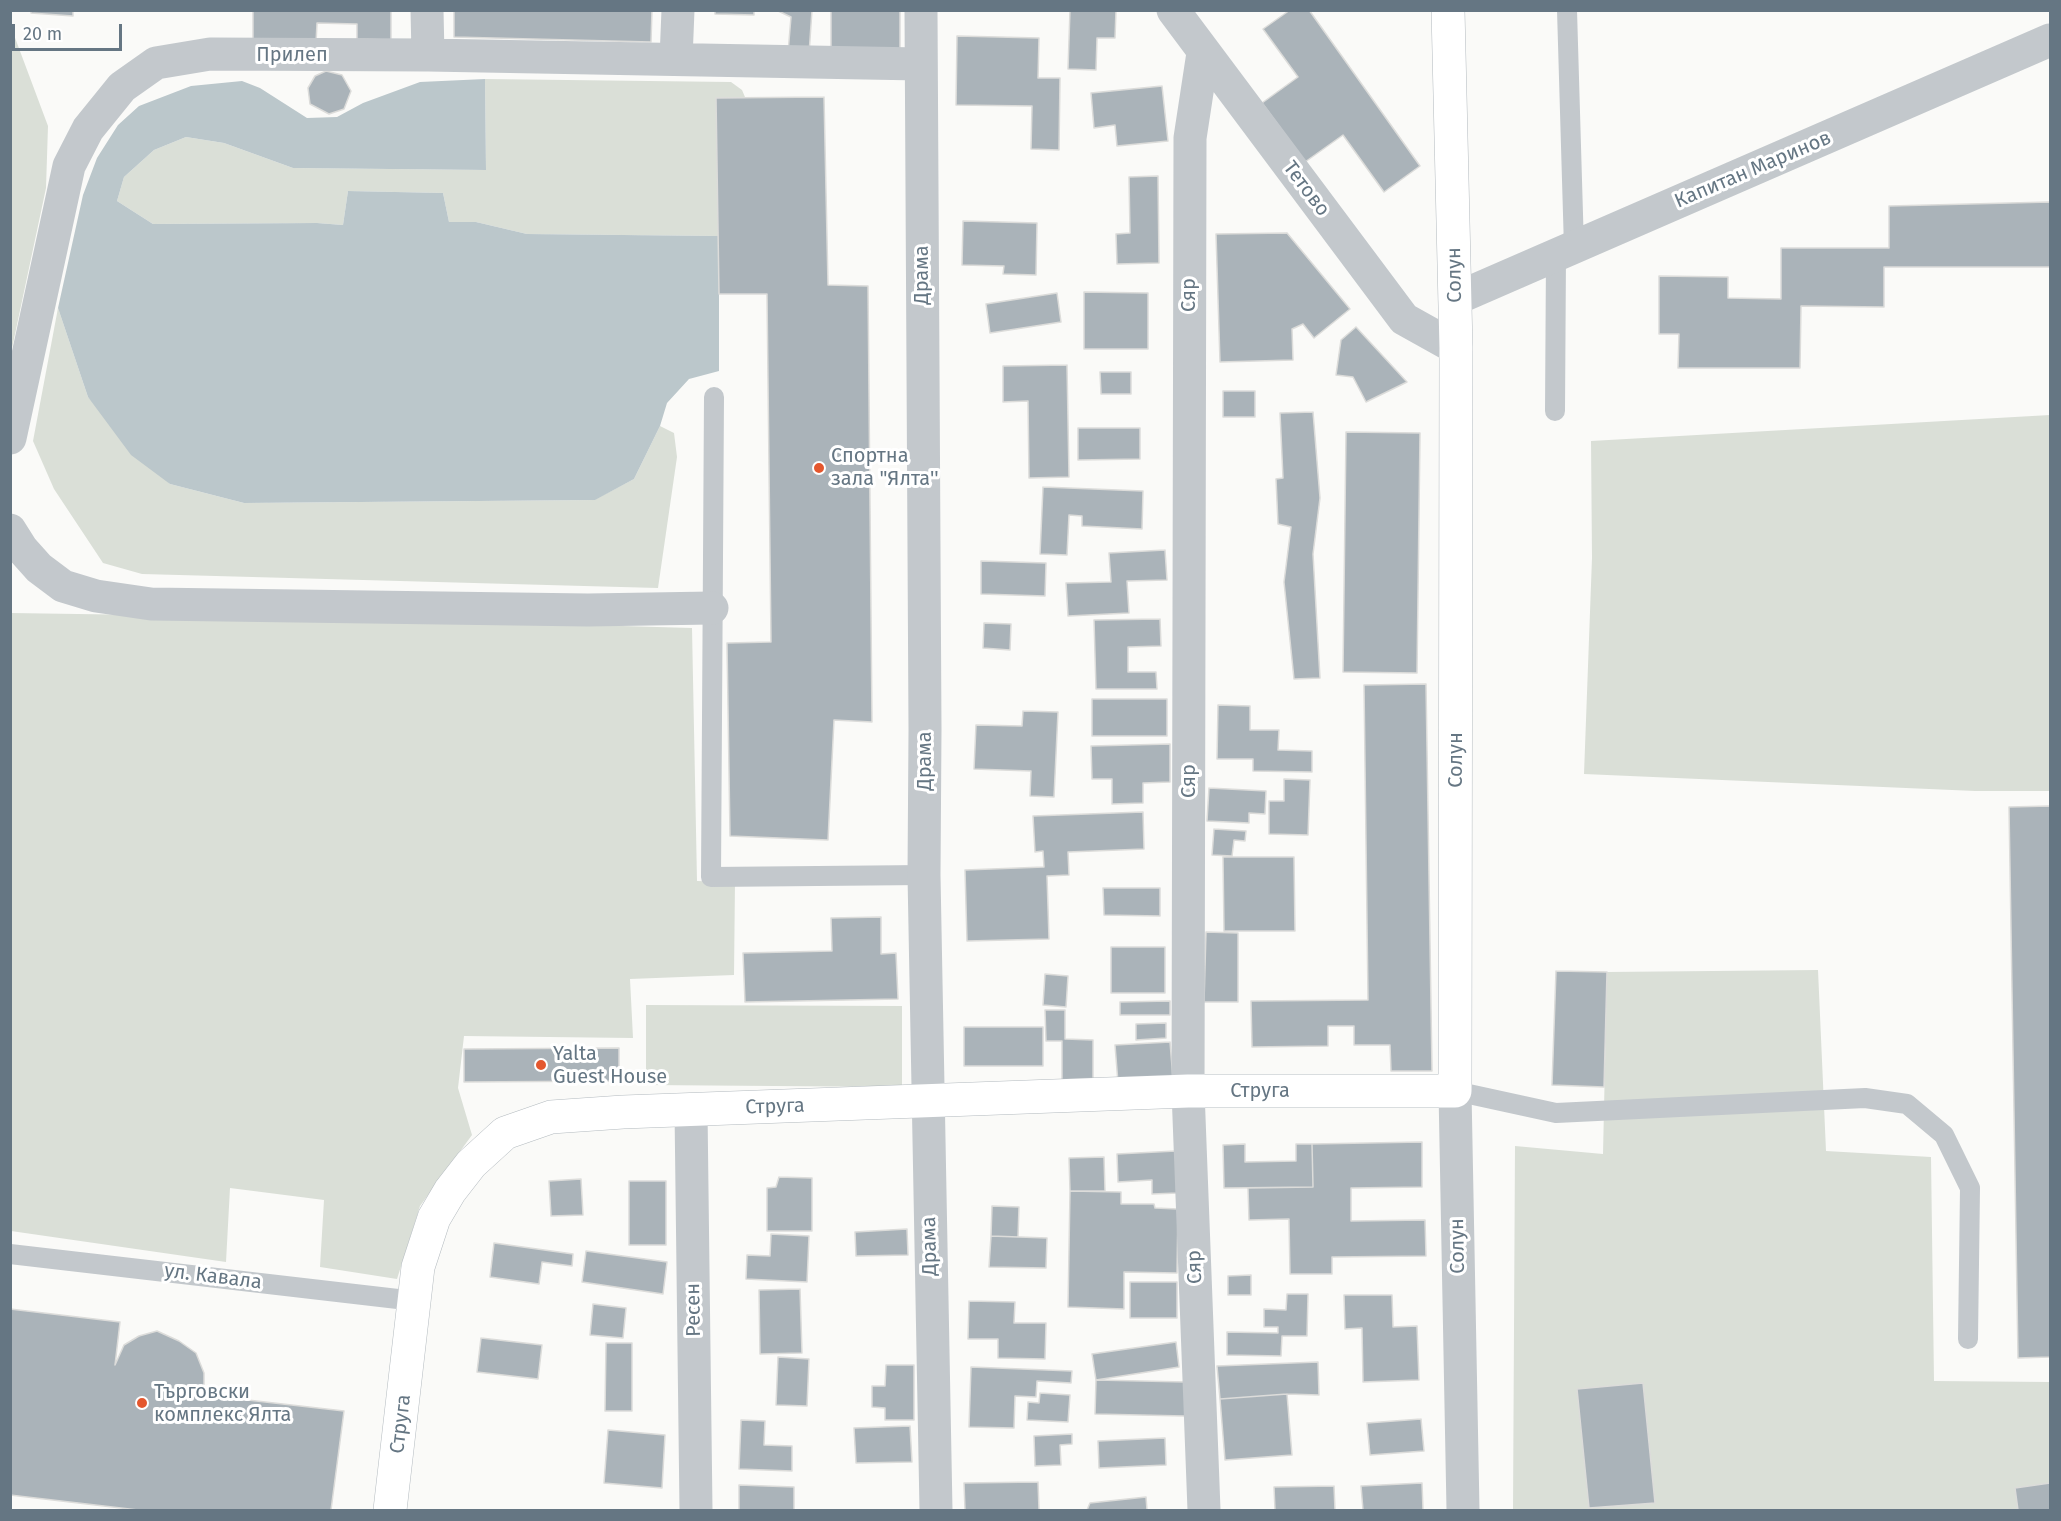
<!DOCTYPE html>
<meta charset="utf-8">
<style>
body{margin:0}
#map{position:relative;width:2061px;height:1521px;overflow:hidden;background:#fafaf8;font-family:"Fira Sans",sans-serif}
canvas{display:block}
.frame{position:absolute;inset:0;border:12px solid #657683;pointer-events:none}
.scale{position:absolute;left:12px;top:24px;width:110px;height:27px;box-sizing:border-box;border:3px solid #657683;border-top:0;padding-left:8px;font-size:18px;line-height:21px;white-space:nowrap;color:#657683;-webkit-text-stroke:4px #fff;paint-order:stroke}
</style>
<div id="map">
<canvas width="2061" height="1521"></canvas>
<div class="frame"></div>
<div class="scale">20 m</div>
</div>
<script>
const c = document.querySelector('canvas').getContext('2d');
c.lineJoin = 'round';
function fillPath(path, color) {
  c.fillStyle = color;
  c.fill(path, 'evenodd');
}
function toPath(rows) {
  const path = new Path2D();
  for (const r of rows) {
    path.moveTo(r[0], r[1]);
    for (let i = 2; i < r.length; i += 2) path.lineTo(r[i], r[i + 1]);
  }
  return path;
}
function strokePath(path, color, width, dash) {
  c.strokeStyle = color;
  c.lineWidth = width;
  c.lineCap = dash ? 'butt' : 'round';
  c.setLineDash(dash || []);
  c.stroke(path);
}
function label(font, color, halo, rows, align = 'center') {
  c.font = font + ' "Fira Sans",sans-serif';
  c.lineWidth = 6;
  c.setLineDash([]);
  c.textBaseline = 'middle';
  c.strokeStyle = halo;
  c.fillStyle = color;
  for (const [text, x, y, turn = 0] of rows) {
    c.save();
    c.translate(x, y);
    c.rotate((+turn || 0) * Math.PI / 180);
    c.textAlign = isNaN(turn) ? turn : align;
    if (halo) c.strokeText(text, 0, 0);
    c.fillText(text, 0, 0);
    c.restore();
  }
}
fillPath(toPath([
 [11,27,48,126,46,188,11,353],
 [485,79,731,82,742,90,745,97,716,98,719,236,527,234,476,222,449,222,443,193,348,191,343,225,317,223,153,224,117,201,124,177,154,150,186,137,224,143,293,168,486,170],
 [58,308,88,397,170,484,244,503,594,500,634,479,660,426,674,433,677,457,658,588,142,574,103,563,54,489,33,441],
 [2050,415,2050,791,1975,791,1584,774,1592,558,1591,441],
 [11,613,345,618,692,628,697,881,735,882,734,975,630,979,633,1038,464,1036,458,1088,472,1135,420,1206,397,1279,320,1267,324,1200,230,1188,226,1262,11,1231],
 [1818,970,1826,1151,1931,1157,1934,1381,2050,1382,2050,1510,1513,1510,1515,1146,1603,1154,1607,972],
 [646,1005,902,1006,902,1087,646,1085]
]), '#dadfd7');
fillPath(toPath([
 [485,79,486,170,293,168,224,143,186,137,154,150,124,177,117,201,153,224,317,223,343,225,348,191,443,193,449,222,476,222,527,234,719,236,719,371,689,379,667,403,660,426,634,479,595,500,244,503,170,484,131,455,88,397,58,308,83,195,97,158,118,125,139,106,191,86,242,81,260,88,307,118,337,117,363,103,420,82]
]), '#bbc7cb');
const building = toPath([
 [31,10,73,10,73,16,31,13,31,10],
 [253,10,391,10,391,40,357,39,357,24,317,23,316,43,253,42,253,10],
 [454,10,652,10,651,42,454,37,454,10],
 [715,10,754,10,754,15,715,14,715,10],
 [776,10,812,10,809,54,788,53,791,17,776,10],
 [831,10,900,10,900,55,831,56,831,10],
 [1070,10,1116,10,1115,38,1097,38,1096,70,1068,69,1070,10],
 [1290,10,1309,10,1420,166,1384,192,1343,135,1305,162,1262,103,1298,77,1263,29,1290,10],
 [957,36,1039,38,1038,78,1060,78,1059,150,1031,149,1032,106,956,105,957,36],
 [326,71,342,75,351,91,344,109,329,114,310,104,308,88,315,76,326,71],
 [1162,86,1168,141,1117,146,1115,125,1094,128,1091,93,1162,86],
 [824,97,828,285,868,286,872,722,834,720,828,840,730,836,727,643,771,642,767,294,719,294,716,98,824,97],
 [1158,176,1159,263,1117,264,1116,234,1130,233,1129,177,1158,176],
 [2050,202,2050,267,1884,267,1884,307,1801,306,1800,368,1678,368,1679,334,1659,334,1659,276,1728,277,1728,298,1781,299,1781,248,1889,248,1889,206,2050,202],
 [963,221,1037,223,1036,275,1003,274,1004,266,962,265,963,221],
 [1287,233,1350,309,1314,338,1303,324,1292,329,1293,360,1220,362,1216,234,1287,233],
 [1084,292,1148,293,1148,349,1084,349,1084,292],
 [1057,293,1061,322,990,333,986,304,1057,293],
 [1356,327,1407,382,1366,402,1353,377,1336,375,1341,340,1356,327],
 [1067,365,1069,477,1029,478,1028,401,1003,402,1003,366,1067,365],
 [1100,372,1131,372,1131,394,1101,394,1100,372],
 [1223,391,1255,391,1255,417,1223,417,1223,391],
 [1313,412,1320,498,1313,554,1320,678,1294,679,1284,582,1291,527,1278,524,1276,479,1283,478,1280,413,1313,412],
 [1078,428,1140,428,1140,459,1078,460,1078,428],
 [1346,432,1420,433,1417,673,1343,672,1346,432],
 [1043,487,1143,491,1142,529,1082,526,1082,516,1069,515,1067,555,1040,554,1043,487],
 [1165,550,1167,580,1127,581,1129,613,1068,616,1066,583,1111,582,1109,553,1165,550],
 [981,561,1046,563,1045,596,981,594,981,561],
 [1160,619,1161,646,1128,647,1128,672,1156,672,1157,689,1096,689,1094,620,1160,619],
 [984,623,1011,624,1010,650,983,648,984,623],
 [1426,684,1432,1071,1391,1071,1390,1045,1354,1045,1354,1026,1328,1026,1328,1046,1252,1047,1251,1001,1368,1000,1364,685,1426,684],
 [1092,699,1167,699,1167,736,1092,736,1092,699],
 [1218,705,1250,706,1250,730,1279,730,1278,750,1312,751,1312,772,1253,771,1253,759,1217,759,1218,705],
 [1023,711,1058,712,1054,797,1030,796,1031,771,974,769,976,725,1022,726,1023,711],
 [1170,744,1170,782,1143,783,1143,803,1112,804,1112,779,1092,779,1091,746,1170,744],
 [1284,779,1310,780,1308,835,1269,834,1269,801,1284,801,1284,779],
 [1209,788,1266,791,1265,814,1249,813,1249,823,1207,821,1209,788],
 [2050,806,2050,1357,2018,1358,2009,807,2050,806],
 [1143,812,1144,849,1068,852,1069,875,1047,876,1049,939,967,941,965,870,1044,867,1043,851,1035,852,1033,816,1143,812],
 [1214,829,1246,831,1245,841,1234,840,1232,856,1212,855,1214,829],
 [1223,857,1294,857,1295,931,1224,931,1223,857],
 [1103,888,1160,888,1160,916,1104,915,1103,888],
 [881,917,881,954,896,953,898,999,745,1002,743,953,832,951,831,918,881,917],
 [1206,932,1238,933,1238,1002,1204,1002,1206,932],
 [1111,947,1165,947,1165,993,1111,993,1111,947],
 [1556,971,1607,972,1604,1087,1552,1085,1556,971],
 [1045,974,1068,976,1066,1007,1043,1005,1045,974],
 [1170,1001,1170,1015,1120,1015,1120,1002,1170,1001],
 [1045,1010,1065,1010,1065,1039,1093,1040,1093,1084,1062,1084,1062,1041,1046,1041,1045,1010],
 [1166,1023,1166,1038,1136,1040,1136,1024,1166,1023],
 [964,1027,1043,1027,1043,1066,964,1066,964,1027],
 [1170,1042,1173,1079,1118,1083,1115,1045,1170,1042],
 [619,1048,619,1081,464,1082,464,1049,619,1048],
 [1422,1142,1422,1187,1351,1188,1351,1221,1425,1220,1426,1256,1332,1257,1332,1274,1290,1274,1289,1219,1249,1220,1248,1188,1313,1187,1312,1144,1422,1142],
 [1245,1144,1245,1162,1296,1161,1296,1144,1312,1144,1313,1187,1224,1188,1223,1145,1245,1144],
 [1176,1151,1178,1193,1152,1194,1152,1180,1118,1182,1117,1154,1176,1151],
 [1104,1157,1105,1191,1070,1191,1069,1158,1104,1157],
 [779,1177,812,1178,812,1231,767,1231,767,1188,776,1187,779,1177],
 [581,1179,583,1215,551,1216,549,1181,581,1179],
 [629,1181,666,1181,666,1245,629,1245,629,1181],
 [1070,1191,1121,1192,1121,1204,1154,1204,1155,1208,1178,1209,1177,1273,1124,1272,1124,1309,1068,1307,1070,1191],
 [992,1206,1019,1207,1018,1237,991,1236,992,1206],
 [907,1229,908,1255,856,1256,855,1232,907,1229],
 [771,1234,809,1236,807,1282,746,1279,747,1255,770,1256,771,1234],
 [991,1236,1047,1238,1046,1268,989,1267,991,1236],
 [494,1243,573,1254,572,1266,542,1262,539,1284,490,1277,494,1243],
 [586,1251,667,1262,663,1294,582,1282,586,1251],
 [1251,1275,1251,1295,1228,1295,1228,1276,1251,1275],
 [1130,1282,1177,1282,1177,1318,1130,1318,1130,1282],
 [800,1289,802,1353,760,1354,759,1290,800,1289],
 [1287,1294,1308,1294,1307,1336,1282,1336,1281,1356,1227,1355,1227,1332,1278,1333,1278,1327,1264,1327,1264,1309,1286,1310,1287,1294],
 [1344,1295,1392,1295,1393,1327,1417,1326,1419,1380,1363,1382,1362,1328,1345,1329,1344,1295],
 [969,1301,1015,1302,1014,1323,1046,1323,1045,1359,998,1358,998,1339,968,1339,969,1301],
 [593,1304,626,1308,623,1338,590,1335,593,1304],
 [10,1309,120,1322,115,1365,124,1345,139,1336,157,1331,179,1341,196,1353,204,1373,204,1395,344,1411,331,1510,138,1510,10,1495,10,1309],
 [481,1338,542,1345,538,1379,477,1372,481,1338],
 [1176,1342,1179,1367,1096,1380,1092,1354,1176,1342],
 [606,1343,632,1343,632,1411,605,1411,606,1343],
 [778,1357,809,1359,807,1406,776,1405,778,1357],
 [1318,1362,1319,1395,1287,1394,1220,1399,1217,1366,1318,1362],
 [886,1365,914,1365,914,1420,885,1420,885,1408,872,1407,872,1386,885,1386,886,1365],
 [971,1367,1072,1371,1071,1383,1037,1381,1036,1397,1015,1396,1014,1428,969,1427,971,1367],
 [1096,1380,1186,1382,1185,1416,1095,1414,1096,1380],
 [1643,1383,1655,1503,1589,1508,1577,1389,1643,1383],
 [1040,1393,1070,1395,1068,1422,1027,1420,1028,1402,1039,1403,1040,1393],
 [1287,1394,1292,1455,1225,1460,1220,1399,1287,1394],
 [1421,1419,1424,1451,1370,1455,1367,1423,1421,1419],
 [741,1420,765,1421,764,1445,792,1446,792,1471,739,1469,741,1420],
 [910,1426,912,1462,856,1463,854,1428,910,1426],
 [608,1430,665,1435,662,1488,604,1483,608,1430],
 [1072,1434,1072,1444,1060,1445,1061,1465,1035,1466,1034,1436,1072,1434],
 [1165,1438,1166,1465,1099,1468,1098,1441,1165,1438],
 [1038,1482,1039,1510,965,1510,964,1483,1038,1482],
 [1422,1483,1423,1510,1363,1510,1361,1486,1422,1483],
 [2050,1483,2050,1510,2018,1510,2015,1488,2050,1483],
 [739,1485,794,1487,794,1510,739,1510,739,1485],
 [1334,1486,1335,1510,1275,1510,1274,1487,1334,1486],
 [1146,1497,1147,1510,1087,1510,1090,1503,1146,1497]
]);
fillPath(building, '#aab3b9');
strokePath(building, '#dcdcda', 1.5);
const secondary = toPath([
 [390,1510,418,1267,434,1218,450,1191,471,1164,505,1133,551,1117,623,1112,1188,1091,1455,1091,1456,348,1448,10]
]);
strokePath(secondary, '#b3babf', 34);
strokePath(toPath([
 [1567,10,1574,248],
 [714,397,711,877,924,875],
 [1555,411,1556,255],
 [1455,1091,1556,1113,1865,1098,1907,1104,1944,1135,1970,1188,1968,1339],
 [10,1254,415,1301]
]), '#c3c8cc', 20);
strokePath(toPath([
 [427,10,428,55],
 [921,10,925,730,924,875,936,1510],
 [1173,10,1404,319,1456,348],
 [1203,53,1190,138,1188,1091,1204,1510],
 [676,59,678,10],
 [1455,299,2050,40],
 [10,438,69,166,88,129,122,87,156,63,210,54,428,55,920,64],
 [10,530,22,549,39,568,63,586,96,596,151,604,588,610,712,608],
 [1455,1091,1463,1510],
 [691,1110,696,1510]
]), '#c3c8cc', 33);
strokePath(secondary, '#fff', 33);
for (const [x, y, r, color] of [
 [819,468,6,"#e4572e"],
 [541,1065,6,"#e4572e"],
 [142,1403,6,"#e4572e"]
]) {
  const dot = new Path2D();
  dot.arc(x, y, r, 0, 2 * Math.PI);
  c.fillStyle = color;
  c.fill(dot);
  strokePath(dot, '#fff', 2);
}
label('20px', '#657683', '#fff', [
 ["Прилеп",292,55],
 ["Капитан Маринов",1753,170,-23],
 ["Тетово",1306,189,53],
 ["Драма",922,275,-90],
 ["Солун",1455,275,-91],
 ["Сяр",1189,295,-90],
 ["Солун",1456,760,-90],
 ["Драма",925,761,-90],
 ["Сяр",1189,781,-90],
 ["Струга",1260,1091],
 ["Струга",775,1107,-2],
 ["Драма",930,1246,-91],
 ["Солун",1458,1246,-91],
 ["Сяр",1195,1267,-92],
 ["ул. Кавала",213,1277,7],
 ["Ресен",694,1310,-91],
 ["Струга",401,1424,-83]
]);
label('20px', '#657683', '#fff', [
 ["Спортна",831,456],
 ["зала \"Ялта''",831,479],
 ["Yalta",553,1054],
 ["Guest House",553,1077],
 ["Търговски",154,1392],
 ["комплекс Ялта",154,1415]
], 'left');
</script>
